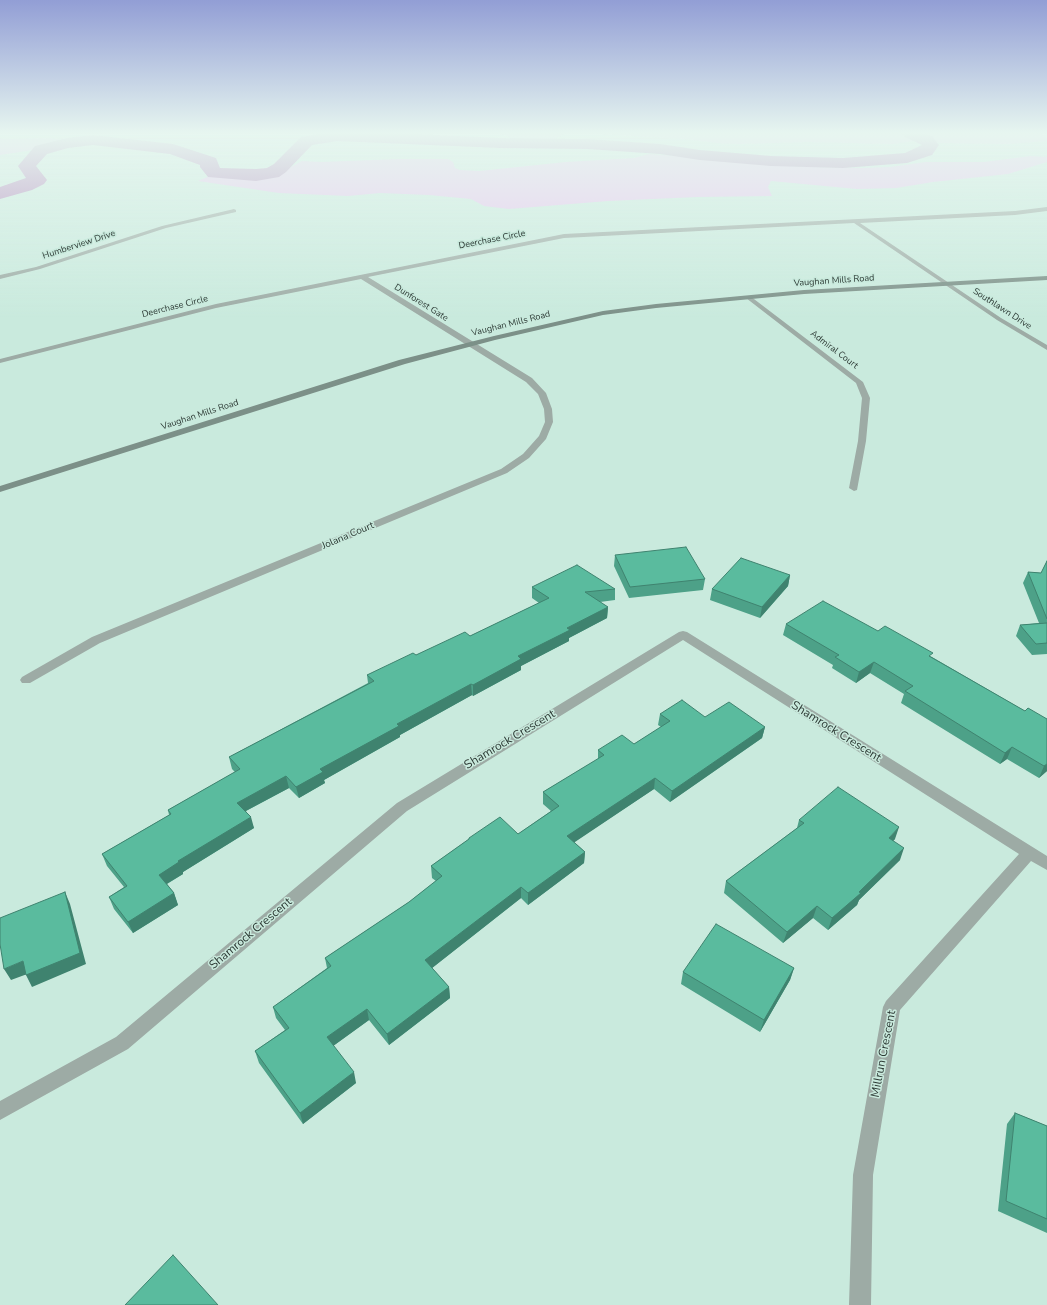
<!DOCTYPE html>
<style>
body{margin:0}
canvas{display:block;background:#c9eadd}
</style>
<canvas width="1047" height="1305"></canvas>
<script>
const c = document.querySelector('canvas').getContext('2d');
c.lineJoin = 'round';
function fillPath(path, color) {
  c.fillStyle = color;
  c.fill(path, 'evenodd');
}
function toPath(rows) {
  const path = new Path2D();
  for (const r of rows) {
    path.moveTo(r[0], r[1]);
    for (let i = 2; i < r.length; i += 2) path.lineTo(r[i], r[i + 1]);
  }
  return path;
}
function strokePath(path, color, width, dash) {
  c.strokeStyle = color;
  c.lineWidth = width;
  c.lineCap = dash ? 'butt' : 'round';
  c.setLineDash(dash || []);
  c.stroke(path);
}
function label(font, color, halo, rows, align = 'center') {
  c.font = font + ' "Nunito Sans",sans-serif';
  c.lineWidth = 3;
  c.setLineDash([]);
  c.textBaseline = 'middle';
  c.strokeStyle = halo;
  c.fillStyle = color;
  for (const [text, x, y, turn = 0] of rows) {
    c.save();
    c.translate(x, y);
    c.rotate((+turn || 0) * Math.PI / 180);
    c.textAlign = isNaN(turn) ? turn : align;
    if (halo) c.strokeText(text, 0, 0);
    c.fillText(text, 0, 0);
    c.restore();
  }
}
fillPath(toPath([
 [499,134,564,134,555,139,508,142,510,138,508,136],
 [599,134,902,134,920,140,893,144,807,142,738,144,717,143,685,139],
 [922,134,1042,134,1045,136,1047,141,1008,144,941,143,928,141],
 [49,138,59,139,60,142,43,145,32,150,0,155,0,139],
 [649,154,730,160,765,165,813,167,862,168,890,167,926,162,984,162,1031,156,1047,157,1047,162,1008,174,933,182,896,188,857,189,771,181,768,187,772,196,697,197,608,201,509,209,484,206,471,199,429,195,380,193,348,196,279,193,198,181,219,172,243,176,261,176,291,167,302,161,321,162,399,159,448,159,453,162,455,168,460,170,479,171,566,162,634,158]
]), '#eac3f0');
fillPath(toPath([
 [317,134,416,134,500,138,588,139,660,144,700,150,771,156,843,158,905,153,922,145,905,137,903,134,927,134,932,136,939,145,932,155,907,163,843,168,771,166,700,160,660,154,588,149,500,148,337,141,312,145,286,172,279,177,256,181,208,177,200,167,200,165,170,154,93,145,68,148,47,154,36,166,47,180,44,184,32,190,0,199,0,187,26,178,18,166,35,146,67,138,93,135,173,144,216,158,220,168,256,169,267,168,274,164,301,137,317,134]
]), '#b17eb9');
fillPath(toPath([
 [1047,207,1047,211,1015,215,860,223,1001,318,1047,345,1047,350,997,320,854,223,564,238,368,277,532,378,546,393,552,409,553,422,546,439,529,458,507,473,100,643,30,683,22,683,20,680,22,677,92,637,501,469,523,454,539,436,545,422,544,409,538,394,526,382,361,279,216,308,0,363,0,359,216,304,564,234,1015,211,1047,207],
 [234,209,236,210,236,212,166,228,40,269,0,279,0,275,36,267,162,226,234,209],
 [746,296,750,296,863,382,870,398,866,441,857,490,854,491,849,488,858,441,862,398,856,383,746,298,746,296],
 [683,631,687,632,1047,856,1047,870,1031,861,900,1010,873,1175,871,1305,849,1305,853,1175,883,1007,886,1001,1019,854,683,640,407,811,128,1049,0,1120,0,1101,116,1037,397,803,679,632,683,631]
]), '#9daba5');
fillPath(toPath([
 [1047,276,1047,280,804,294,656,308,603,315,495,340,405,364,0,492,0,486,399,360,494,336,603,311,656,304,804,290,1047,276]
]), '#7c9088');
fillPath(toPath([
 [615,555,705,579,703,590,629,598,614,566],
 [1047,561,1047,654,1032,655,1016,636,1020,625,1039,623,1023,583,1028,572,1041,573],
 [790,575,788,586,760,618,710,600,712,589],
 [532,587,615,589,615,600,600,602,608,607,607,618,569,638,569,641,521,666,521,670,473,696,472,695,400,735,400,737,324,780,325,783,299,798,289,788,246,811,254,828,183,872,183,874,167,884,174,893,178,905,133,933,114,909,109,897,124,887,107,866,102,854,169,815,168,810,235,772,232,769,229,757,368,683,367,675,416,655,470,636,539,603,532,598],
 [786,624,878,631,932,657,1025,711,1047,719,1047,771,1039,778,1007,759,1000,764,901,703,904,694,870,673,856,683,832,668,833,665,783,635],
 [660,714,705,717,765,727,762,738,670,802,654,789,574,842,585,852,584,863,528,905,521,898,432,968,449,987,450,998,389,1045,369,1020,333,1046,356,1083,303,1124,259,1063,255,1051,285,1030,276,1018,273,1007,327,968,325,958,409,902,436,881,432,878,431,866,469,839,469,838,518,834,551,811,543,804,543,792,598,759,598,750,634,744,661,727,658,725],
 [799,820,895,839,893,841,900,860,859,900,857,905,828,930,813,918,783,943,724,893,726,881,797,828],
 [794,968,790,980,760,1032,681,984,683,972],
 [1015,1113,1047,1126,1047,1233,998,1211,1007,1124]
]), '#4da188');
fillPath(toPath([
 [790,575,788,586,760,618,762,607],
 [608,607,607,618,569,638,569,641,521,666,521,670,473,696,473,685,518,656,567,628],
 [874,662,870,673,856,683,859,672],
 [471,684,472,695,400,735,400,737,324,780,325,783,299,798,296,787,320,769,397,724],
 [765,727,762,738,670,802,672,791],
 [1012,747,1007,759,1000,764,1005,753],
 [1047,764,1047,771,1039,778,1044,766],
 [286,776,289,788,240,814,237,803],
 [655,778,654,789,566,848,567,836],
 [251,817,254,828,183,872,183,874,163,886,159,875,178,861],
 [899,827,895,839,884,850,889,838],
 [904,848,900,860,859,900,857,905,828,930,832,918],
 [585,852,584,863,528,905,528,893],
 [521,887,521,898,427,972,425,960],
 [65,892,70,904,86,964,32,987,26,975],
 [174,893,178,905,133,933,128,922],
 [817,906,813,918,783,943,787,932],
 [23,961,30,973,11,980,4,969],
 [794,968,790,980,760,1032,764,1020],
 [449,987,450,998,389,1045,387,1034],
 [367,1009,369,1020,329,1049,327,1037],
 [354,1072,356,1083,303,1124,300,1113]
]), '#3f836f');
const building = toPath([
 [686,547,705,579,630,587,615,555,686,547],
 [741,558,790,575,762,607,712,589,741,558],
 [1047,561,1047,619,1028,572,1041,573,1047,561],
 [577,565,615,589,585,592,608,607,567,628,570,630,518,656,521,659,473,685,471,684,397,724,399,726,320,769,323,772,296,787,286,776,237,803,251,817,178,861,179,862,159,875,174,893,128,922,109,897,127,886,102,854,171,814,168,810,240,769,229,757,374,681,367,675,413,653,416,655,465,632,470,636,549,598,532,587,577,565],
 [823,601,878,631,885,626,933,653,929,656,1025,711,1028,708,1047,719,1047,764,1044,766,1012,747,1005,753,905,691,913,686,874,662,859,672,835,657,839,655,786,624,823,601],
 [1047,623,1047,643,1036,644,1020,625,1047,623],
 [682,700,705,717,729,702,765,727,672,791,655,778,567,836,585,852,528,893,521,887,425,960,449,987,387,1034,367,1009,327,1037,354,1072,300,1113,255,1051,289,1028,273,1007,331,966,325,958,409,902,442,876,431,866,469,839,469,838,500,817,518,834,559,806,543,792,604,755,598,750,622,735,634,744,670,721,660,714,682,700],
 [838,787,899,827,889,838,904,848,859,892,861,893,832,918,817,906,787,932,726,881,804,823,799,820,838,787],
 [65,892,80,953,26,975,23,961,4,969,0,944,0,918,65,892],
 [716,924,794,968,764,1020,683,972,716,924],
 [1015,1113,1047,1126,1047,1219,1006,1201,1015,1113],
 [173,1255,218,1305,125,1305,173,1255]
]);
fillPath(building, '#5abb9e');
strokePath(building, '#3f836f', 1);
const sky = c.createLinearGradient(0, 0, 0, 317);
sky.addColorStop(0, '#929ed5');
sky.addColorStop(0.42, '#e7f6f0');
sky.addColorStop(1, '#e7f6f000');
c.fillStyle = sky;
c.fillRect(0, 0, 1047, 317);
label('9px', '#2c3934', '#c9eadd', [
 ["Deerchase Circle",492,240,-11],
 ["Humberview Drive",79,245,-18],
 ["Vaughan Mills Road",834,281,-4],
 ["Dunforest Gate",421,303,32],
 ["Deerchase Circle",175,307,-14],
 ["Southlawn Drive",1002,309,33],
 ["Vaughan Mills Road",511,324,-14],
 ["Admiral Court",834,350,37],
 ["Vaughan Mills Road",200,415,-18]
]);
label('10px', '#2c3934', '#c9eadd', [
 ["Jolana Court",348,536,-23]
]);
label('12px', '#2c3934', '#c9eadd', [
 ["Shamrock Crescent",836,732,32],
 ["Shamrock Crescent",510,740,-31],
 ["Shamrock Crescent",251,934,-40],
 ["Millrun Crescent",884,1054,-79]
]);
</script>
